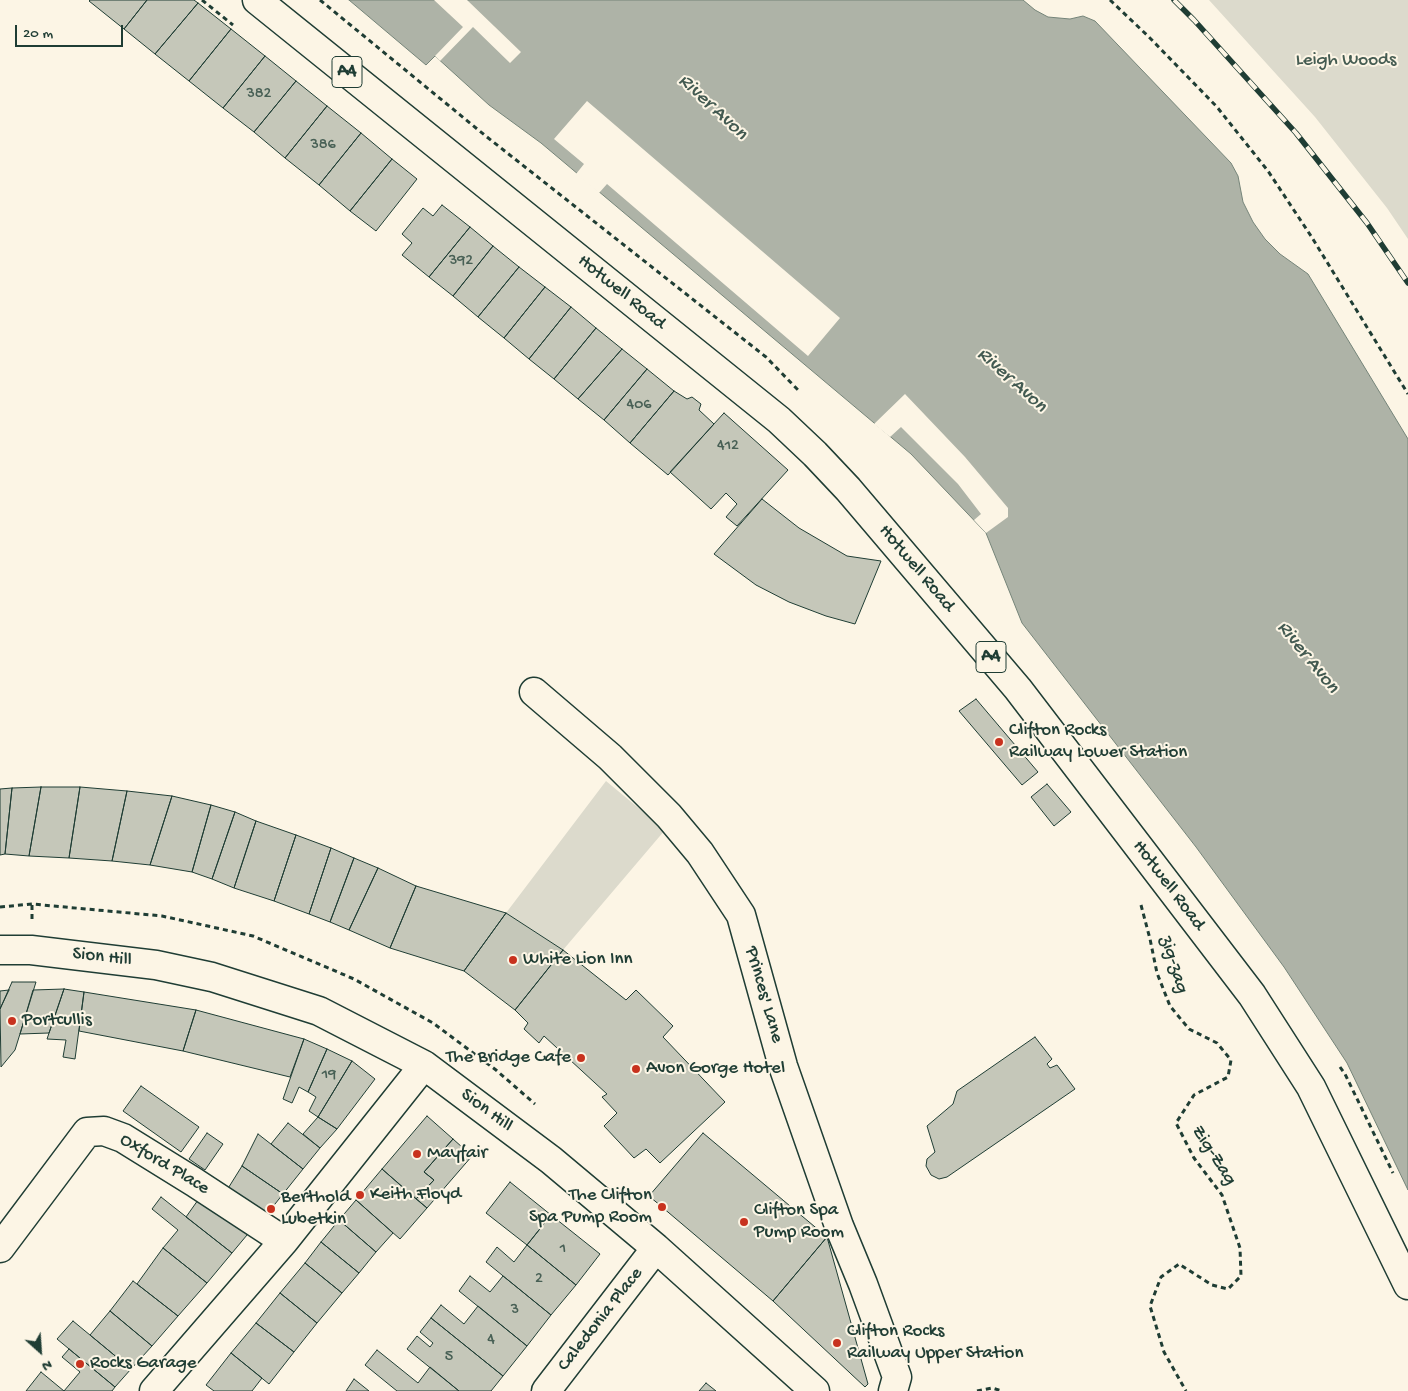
<!DOCTYPE html>
<style>
body{margin:0}
#map{position:relative;width:1408px;height:1391px;overflow:hidden;background:#fcf5e5;font-family:"Gochi Hand",sans-serif}
canvas{display:block}
.north{position:absolute;left:15px;top:1326px;width:50px;height:50px;-webkit-text-stroke:4px #fcf5e5;paint-order:stroke;rotate:154deg;font-size:14px;font-weight:700;line-height:20px;text-align:center;color:#1f3d34}
.north::after{content:'';display:block;margin:auto;width:18px;height:22px;background:#1f3d34;clip-path:polygon(50% 0,100% 100%,50% 72%,0 100%)}
.scale{position:absolute;left:15px;top:25px;width:108px;height:22px;box-sizing:border-box;border:2px solid #1f3d34;border-top:0;padding-left:6px;font-size:15px;line-height:18px;white-space:nowrap;color:#1f3d34;-webkit-text-stroke:4px #fcf5e5;paint-order:stroke}
</style>
<div id="map">
<canvas width="1408" height="1391"></canvas>
<div class="north">N</div>
<div class="scale">20 m</div>
</div>
<script>
const c = document.querySelector('canvas').getContext('2d');
c.lineJoin = 'round';
function fillPath(path, color) {
  c.fillStyle = color;
  c.fill(path, 'evenodd');
}
function toPath(rows) {
  const path = new Path2D();
  for (const r of rows) {
    path.moveTo(r[0], r[1]);
    for (let i = 2; i < r.length; i += 2) path.lineTo(r[i], r[i + 1]);
  }
  return path;
}
function strokePath(path, color, width, dash) {
  c.strokeStyle = color;
  c.lineWidth = width;
  c.lineCap = dash ? 'butt' : 'round';
  c.setLineDash(dash || []);
  c.stroke(path);
}
function label(font, color, halo, rows, align = 'center') {
  c.font = font + ' "Gochi Hand",sans-serif';
  c.lineWidth = 4;
  c.setLineDash([]);
  c.textBaseline = 'middle';
  c.strokeStyle = halo;
  c.fillStyle = color;
  for (const [text, x, y, turn = 0] of rows) {
    c.save();
    c.translate(x, y);
    c.rotate((+turn || 0) * Math.PI / 180);
    c.textAlign = isNaN(turn) ? turn : align;
    if (halo) c.strokeText(text, 0, 0);
    c.fillText(text, 0, 0);
    c.restore();
  }
}
fillPath(toPath([
 [1209,0,1408,0,1408,239,1387,208,1315,117],
 [606,781,665,830,563,950,506,913]
]), '#dcdacc');
const water = toPath([
 [349,0,1023,0,1035,10,1048,17,1070,19,1083,16,1095,21,1231,163,1238,176,1243,202,1253,222,1265,239,1280,254,1308,274,1408,439,1408,1190,1347,1063,1284,967,1196,847,1022,623,986,533,911,454,541,143,489,105,435,56,426,65,349,0]
]);
fillPath(water, '#aeb3a7');
strokePath(water, '#758479', 1);
fillPath(toPath([
 [434,0,467,0,521,52,510,63,473,27,440,61,435,56,463,27],
 [587,101,840,318,808,356,607,184,599,193,576,174,584,164,554,139],
 [905,394,965,457,1008,508,1008,517,986,533,974,520,981,514,958,484,901,427,890,437,874,424]
]), '#fcf5e5');
const building = toPath([
 [90,0,147,0,124,29,89,1,90,0],
 [147,0,194,0,198,3,155,54,124,29,147,0],
 [198,3,231,29,189,81,155,54,198,3],
 [231,29,265,56,223,108,189,81,231,29],
 [265,56,296,81,254,132,223,108,265,56],
 [296,81,327,106,285,158,254,132,296,81],
 [327,106,361,133,319,185,285,158,327,106],
 [361,133,392,159,350,211,319,185,361,133],
 [392,159,417,179,376,231,350,211,392,159],
 [442,205,470,227,429,277,402,255,412,243,402,234,423,208,433,216,442,205],
 [470,227,493,246,453,296,429,277,470,227],
 [493,246,519,267,478,317,453,296,493,246],
 [519,267,545,287,504,338,478,317,519,267],
 [545,287,571,307,529,359,504,338,545,287],
 [571,307,596,328,554,379,529,359,571,307],
 [596,328,622,349,578,399,554,379,596,328],
 [622,349,647,369,604,420,578,399,622,349],
 [647,369,674,391,630,443,604,420,647,369],
 [674,391,687,399,692,397,701,404,699,410,714,424,668,475,630,443,674,391],
 [724,413,788,470,737,526,726,517,737,504,726,493,711,509,670,472,724,413],
 [762,499,799,528,847,556,881,561,855,624,826,616,789,602,756,585,714,554,762,499],
 [976,699,1038,772,1022,785,959,711,976,699],
 [1047,784,1071,812,1054,826,1031,797,1047,784],
 [41,787,29,856,5,854,12,788,41,787],
 [41,787,80,787,69,858,29,856,41,787],
 [80,787,127,791,112,861,69,858,80,787],
 [12,788,5,854,0,855,0,789,12,788],
 [127,791,172,796,150,865,112,861,127,791],
 [172,796,211,805,192,872,150,865,172,796],
 [211,805,235,812,212,879,192,872,211,805],
 [235,812,256,821,234,888,212,879,235,812],
 [256,821,296,835,274,901,234,888,256,821],
 [296,835,331,848,309,914,274,901,296,835],
 [331,848,354,858,330,922,309,914,331,848],
 [354,858,378,868,349,930,330,922,354,858],
 [378,868,416,886,390,948,349,930,378,868],
 [416,886,506,913,464,971,390,948,416,886],
 [506,913,563,950,515,1010,464,971,506,913],
 [563,950,626,1000,636,990,673,1026,663,1037,725,1102,660,1163,646,1149,634,1158,604,1126,617,1113,602,1097,607,1094,544,1036,539,1043,524,1029,528,1023,515,1010,563,950],
 [12,982,36,982,15,1050,1,1067,0,1009,12,982],
 [64,989,84,992,75,1059,63,1057,66,1040,47,1039,64,989],
 [64,989,49,1033,20,1034,33,990,64,989],
 [9,990,0,1009,0,991,9,990],
 [84,992,196,1010,183,1051,79,1031,84,992],
 [196,1010,304,1039,290,1077,183,1051,196,1010],
 [1035,1037,1052,1059,1047,1064,1050,1068,1057,1065,1075,1089,947,1177,939,1179,931,1175,926,1166,927,1159,935,1152,927,1126,953,1104,957,1091,1035,1037],
 [304,1039,327,1049,308,1092,299,1087,292,1103,283,1099,304,1039],
 [327,1049,352,1061,318,1117,309,1111,316,1097,308,1092,327,1049],
 [352,1061,375,1079,337,1129,318,1117,352,1061],
 [141,1086,199,1127,181,1152,123,1111,141,1086],
 [427,1116,453,1139,424,1172,434,1180,416,1199,382,1169,427,1116],
 [318,1117,337,1129,320,1148,303,1134,318,1117],
 [288,1123,320,1148,303,1169,271,1144,288,1123],
 [207,1133,223,1144,205,1170,189,1159,207,1133],
 [703,1133,827,1237,773,1301,649,1196,703,1133],
 [258,1134,303,1169,283,1194,242,1166,258,1134],
 [453,1139,472,1156,427,1208,416,1199,434,1180,424,1172,453,1139],
 [242,1166,283,1194,267,1214,227,1190,242,1166],
 [382,1169,427,1208,400,1239,356,1200,382,1169],
 [510,1182,551,1215,527,1245,486,1213,510,1182],
 [203,1193,252,1229,232,1253,186,1217,203,1193],
 [161,1197,232,1253,207,1283,163,1248,178,1230,152,1209,161,1197],
 [356,1200,393,1233,376,1252,339,1220,356,1200],
 [551,1215,600,1254,576,1285,527,1245,551,1215],
 [339,1220,376,1252,359,1273,321,1242,339,1220],
 [827,1237,868,1384,865,1387,773,1301,827,1237],
 [321,1242,359,1273,342,1293,305,1263,321,1242],
 [527,1245,576,1285,551,1315,486,1262,497,1247,514,1262,527,1245],
 [163,1248,207,1283,178,1316,137,1284,163,1248],
 [305,1263,342,1293,317,1323,280,1293,305,1263],
 [470,1276,490,1292,503,1276,551,1315,527,1346,459,1291,470,1276],
 [133,1281,178,1316,152,1346,110,1311,133,1281],
 [280,1293,317,1323,294,1352,256,1323,280,1293],
 [441,1305,464,1324,478,1306,527,1346,503,1376,431,1318,441,1305],
 [110,1311,152,1346,131,1369,90,1335,110,1311],
 [431,1318,503,1376,491,1391,459,1391,407,1349,417,1336,430,1347,433,1343,420,1332,431,1318],
 [73,1321,131,1369,115,1387,57,1339,73,1321],
 [256,1323,294,1352,269,1384,231,1353,256,1323],
 [69,1349,115,1387,112,1391,64,1391,80,1372,62,1357,69,1349],
 [377,1350,418,1383,430,1367,459,1391,397,1391,365,1365,377,1350],
 [231,1353,262,1378,252,1391,214,1391,206,1385,231,1353],
 [41,1372,64,1391,26,1391,41,1372],
 [354,1379,369,1391,346,1391,354,1379],
 [706,1383,716,1391,699,1391,706,1383]
]);
fillPath(building, '#c5c7b9');
strokePath(building, '#1f3d34', 1);
const minor = toPath([
 [534,692,610,757,669,816,700,853,741,915,783,1066,839,1226,863,1284,897,1377,893,1391],
 [0,950,31,950,156,965,212,977,319,1011,424,1065,551,1160,656,1248,815,1391],
 [0,1248,87,1132,104,1131,123,1138,194,1182,284,1241],
 [154,1391,284,1241,424,1065],
 [546,1391,656,1248]
]);
const highway = toPath([
 [257,0,779,420,815,454,848,489,1018,689,1252,995,1311,1087,1408,1285]
]);
strokePath(minor, '#1f3d34', 31);
strokePath(highway, '#1f3d34', 31);
strokePath(toPath([
 [202,0,233,25],
 [320,0,487,137,766,357,799,391],
 [1110,0,1149,37,1217,107,1268,171,1311,236,1408,394],
 [1141,905,1150,939,1157,973,1170,1006,1189,1029,1217,1043,1231,1060,1228,1077,1194,1095,1176,1123,1194,1158,1222,1195,1240,1248,1241,1276,1228,1289,1212,1285,1179,1264,1161,1277,1150,1306,1164,1352,1186,1391],
 [0,907,32,904,162,916,253,936,354,979,433,1023,496,1070,535,1104],
 [32,919,32,904],
 [1340,1067,1345,1074,1393,1173],
 [977,1391,992,1388,1002,1391]
]), '#1f3d34', 3, [5, 4]);
strokePath(minor, '#fcf5e5', 28);
strokePath(highway, '#fcf5e5', 28);
const rail = toPath([
 [1174,0,1194,20,1296,133,1367,223,1408,283]
]);
strokePath(rail, '#1f3d34', 5.5);
strokePath(rail, '#fcf5e5', 4, [11]);
for (const [x, y, r, color] of [
 [999,742,5,"#c8321e"],
 [513,960,5,"#c8321e"],
 [12,1021,5,"#c8321e"],
 [581,1058,5,"#c8321e"],
 [636,1069,5,"#c8321e"],
 [417,1154,5,"#c8321e"],
 [360,1195,5,"#c8321e"],
 [662,1207,5,"#c8321e"],
 [271,1209,5,"#c8321e"],
 [744,1222,5,"#c8321e"],
 [837,1343,5,"#c8321e"],
 [80,1364,5,"#c8321e"]
]) {
  const dot = new Path2D();
  dot.arc(x, y, r, 0, 2 * Math.PI);
  c.fillStyle = color;
  c.fill(dot);
  strokePath(dot, '#fcf5e5', 2);
}
label('16px', '#486055', null, [
 ["382",259,95],
 ["386",323,146],
 ["392",461,262],
 ["406",639,406],
 ["412",728,447],
 ["19",329,1076],
 ["1",563,1250],
 ["2",539,1280],
 ["3",515,1311],
 ["4",491,1341],
 ["5",449,1358]
]);
for (const [x, y, w] of [
 [347,72,30],
 [991,657,30]
]) {
  const box = new Path2D();
  box.roundRect(x - w / 2, y - 15.5, w, 31, 4);
  c.fillStyle = '#fcf5e5';
  c.fill(box);
  strokePath(box, '#1f3d34', 1);
}
label('bold 18px', '#1f3d34', null, [
 ["A4",347,72],
 ["A4",991,657]
]);
label('19px', '#455c52', '#fcf5e5', [
 ["Leigh Woods",1346,61]
]);
label('19px', '#1f3d34', '#fcf5e5', [
 ["Hotwell Road",621,293,39],
 ["Hotwell Road",916,569,50],
 ["Hotwell Road",1168,886,53],
 ["Sion Hill",102,958,7],
 ["zig-zag",1173,965,73],
 ["Princes' Lane",763,995,74],
 ["Sion Hill",486,1111,37],
 ["Zig-Zag",1213,1156,57],
 ["Oxford Place",164,1165,31],
 ["Caledonia Place",601,1320,-52]
]);
label('19px', '#1f3d34', '#fcf5e5', [
 ["Clifton Rocks",1009,731],
 ["Railway Lower Station",1009,753],
 ["White Lion Inn",523,960],
 ["Portcullis",22,1021],
 ["The Bridge Cafe",571,1058,"right"],
 ["Avon Gorge Hotel",646,1069],
 ["Mayfair",427,1154],
 ["Keith Floyd",370,1195],
 ["The Clifton",652,1196,"right"],
 ["Spa Pump Room",652,1218,"right"],
 ["Berthold",281,1198],
 ["Lubetkin",281,1220],
 ["Clifton Spa",754,1211],
 ["Pump Room",754,1233],
 ["Clifton Rocks",847,1332],
 ["Railway Upper Station",847,1354],
 ["Rocks Garage",90,1364]
], 'left');
label('italic 20px', '#435a51', '#fcf5e5', [
 ["River Avon",712,108,43],
 ["River Avon",1011,381,42],
 ["River Avon",1307,658,51]
]);
</script>
